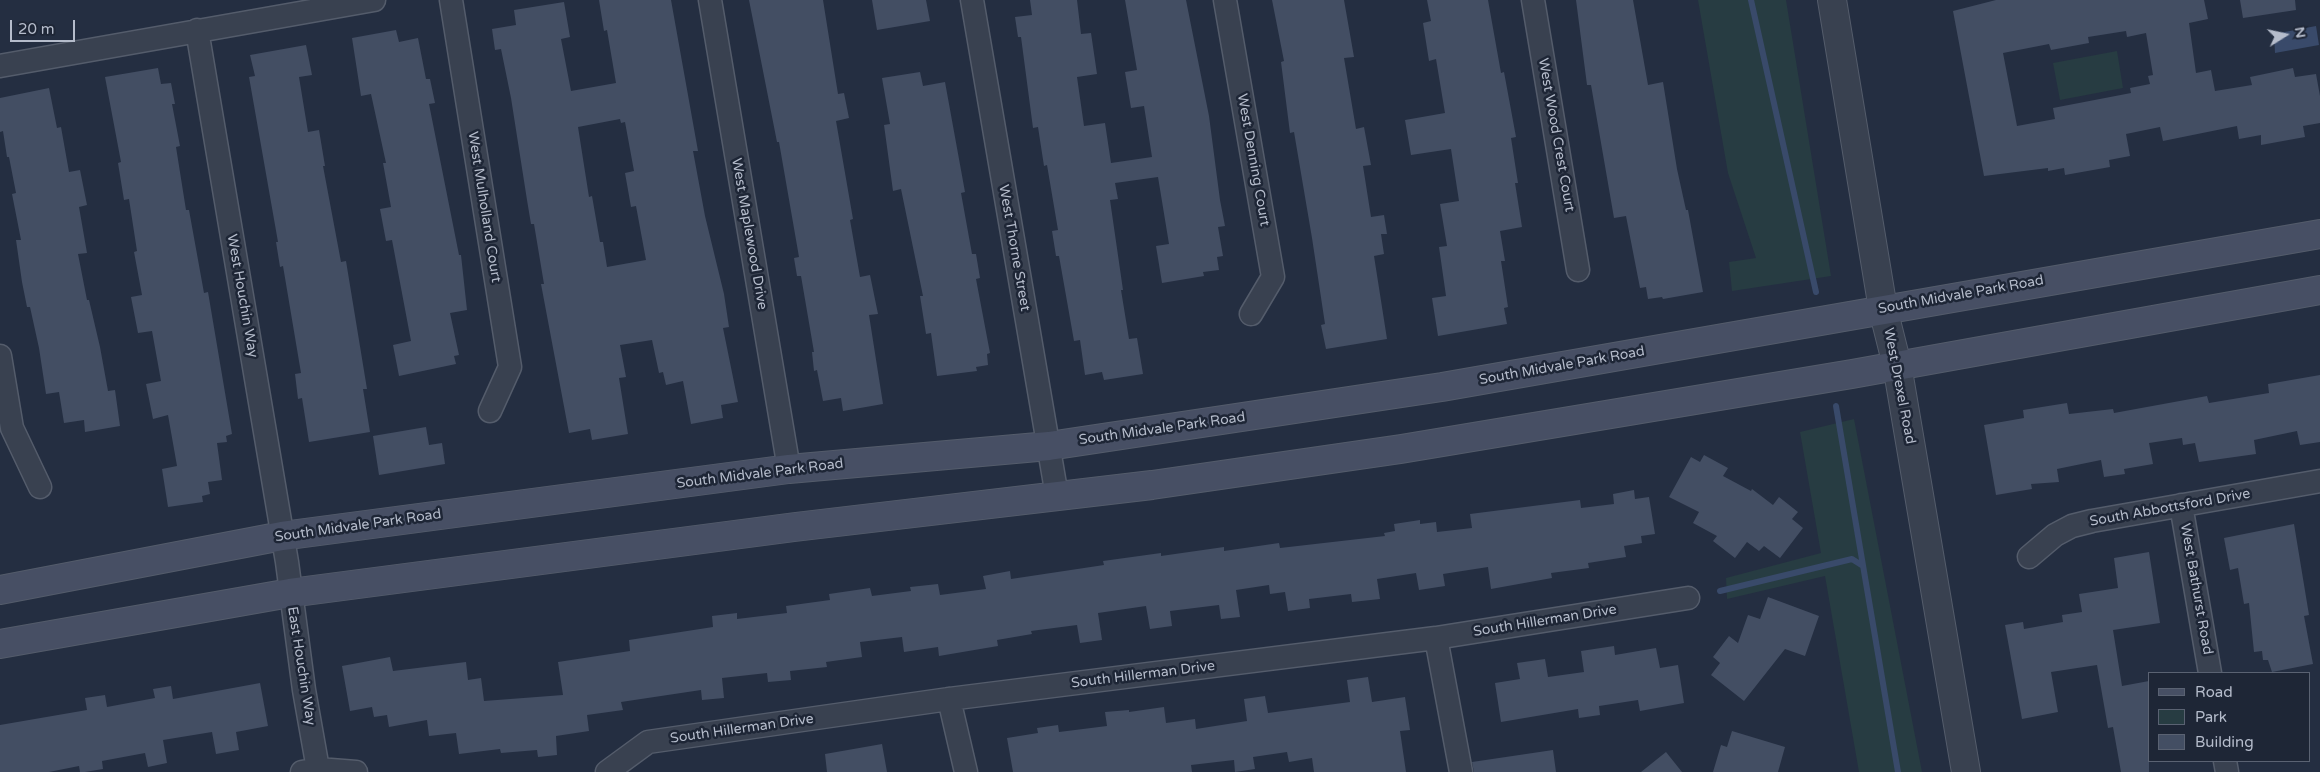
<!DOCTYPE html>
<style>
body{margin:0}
#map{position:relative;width:2320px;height:772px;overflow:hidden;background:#242e41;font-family:"Varela Round",sans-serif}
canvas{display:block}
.legend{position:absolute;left:2148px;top:672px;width:162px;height:90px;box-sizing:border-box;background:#1e2636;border:1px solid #5a6272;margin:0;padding:6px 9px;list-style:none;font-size:15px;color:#b5bccb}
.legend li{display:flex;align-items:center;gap:10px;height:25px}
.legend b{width:25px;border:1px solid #5a6272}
.north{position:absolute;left:2260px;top:10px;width:50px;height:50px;-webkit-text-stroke:4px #1e2636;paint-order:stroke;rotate:80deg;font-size:14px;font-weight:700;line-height:20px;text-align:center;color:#b5bccb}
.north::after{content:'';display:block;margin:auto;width:18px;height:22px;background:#b5bccb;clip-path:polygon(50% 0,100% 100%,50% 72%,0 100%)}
.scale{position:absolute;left:10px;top:20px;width:65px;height:22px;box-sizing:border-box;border:2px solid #b5bccb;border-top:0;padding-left:6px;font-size:15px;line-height:18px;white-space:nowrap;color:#b5bccb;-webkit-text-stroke:4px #1e2636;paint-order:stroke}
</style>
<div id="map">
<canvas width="2320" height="772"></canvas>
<ul class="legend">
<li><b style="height:6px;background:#474f64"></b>Road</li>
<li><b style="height:14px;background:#273c42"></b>Park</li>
<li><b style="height:14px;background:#434e63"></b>Building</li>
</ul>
<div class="north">N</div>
<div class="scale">20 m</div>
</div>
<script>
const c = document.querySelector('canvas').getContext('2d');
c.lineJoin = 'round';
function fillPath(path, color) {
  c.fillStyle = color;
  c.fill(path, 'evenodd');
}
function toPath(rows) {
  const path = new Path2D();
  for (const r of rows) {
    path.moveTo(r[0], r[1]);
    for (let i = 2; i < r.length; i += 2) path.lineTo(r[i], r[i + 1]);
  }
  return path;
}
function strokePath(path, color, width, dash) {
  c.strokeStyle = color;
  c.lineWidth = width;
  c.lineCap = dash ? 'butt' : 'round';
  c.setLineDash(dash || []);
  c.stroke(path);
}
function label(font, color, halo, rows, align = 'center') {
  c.font = font + ' "Varela Round",sans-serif';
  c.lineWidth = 5;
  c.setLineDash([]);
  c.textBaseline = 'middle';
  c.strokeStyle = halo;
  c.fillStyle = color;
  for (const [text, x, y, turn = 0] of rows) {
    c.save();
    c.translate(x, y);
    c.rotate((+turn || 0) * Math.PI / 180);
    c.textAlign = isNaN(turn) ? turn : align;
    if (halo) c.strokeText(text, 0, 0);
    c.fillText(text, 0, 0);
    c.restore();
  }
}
fillPath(toPath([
 [1698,0,1786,0,1831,276,1732,291,1729,262,1756,258,1728,173],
 [2117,51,2123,88,2060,100,2053,63],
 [1854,419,1922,772,1859,772,1825,576,1727,599,1726,578,1821,553,1800,432]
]), '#273c42');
fillPath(toPath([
 [2316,26,2319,45,2275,53,2274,34]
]), '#394a6a');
strokePath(toPath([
 [1751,0,1816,292],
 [1836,406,1898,772],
 [1720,591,1852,559,1863,566]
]), '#394a6a', 6);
fillPath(toPath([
 [599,0,671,0,698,151,693,151,705,216,724,294,729,327,723,328,738,402,721,405,723,418,691,424,683,381,666,385,663,372,659,373,652,340,620,345,626,377,619,378,628,434,592,440,590,429,569,433,541,284,544,284,534,224,531,224,527,200,511,98,501,49,495,50,492,29,516,25,514,10,564,2,570,37,561,39,571,91,616,83,607,30,604,31],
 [620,119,621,123,625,122,634,171,625,173,631,207,636,206,646,260,607,267,603,242,600,242,592,196,589,197,578,127],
 [749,0,823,0,838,94,844,93,849,118,836,121,853,219,850,220,860,277,870,275,878,314,869,315,883,404,843,411,841,398,823,401,817,370,814,371,812,352,814,352,801,276,797,276,794,258,799,257,779,142,777,142],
 [872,0,926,0,930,21,877,30],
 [1030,0,1077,0,1081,34,1091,33,1097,74,1077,77,1084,126,1105,123,1111,163,1152,157,1144,106,1131,108,1125,72,1137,70,1125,0,1186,0,1209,116,1220,200,1225,226,1218,227,1223,256,1217,257,1219,270,1203,272,1204,276,1162,283,1156,246,1169,244,1158,177,1115,183,1118,199,1110,200,1123,290,1121,290,1129,339,1137,338,1143,374,1104,380,1102,372,1085,375,1080,340,1074,341,1059,256,1056,256,1052,231,1058,230,1047,165,1044,166,1038,127,1033,128,1021,37,1018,37,1015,17,1032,15],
 [1272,0,1344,0,1354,57,1344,58,1356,129,1364,127,1371,165,1363,166,1371,217,1384,215,1387,234,1381,234,1384,254,1374,256,1387,339,1326,349,1321,325,1325,324,1312,238,1294,132,1290,133,1281,62,1284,61],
 [1427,0,1488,0,1501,73,1504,72,1516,137,1511,138,1518,183,1515,183,1522,227,1500,231,1505,261,1501,261,1508,307,1504,308,1507,324,1438,336,1432,298,1446,296,1439,247,1447,246,1440,204,1459,201,1451,149,1411,155,1405,120,1445,113,1436,59,1429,61,1423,23,1431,21],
 [1576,0,1633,0,1648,85,1663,82,1677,169,1686,210,1688,210,1703,292,1663,299,1662,297,1648,299,1646,287,1640,288,1626,216,1614,218,1591,85,1587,85],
 [1996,0,2204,0,2208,19,2189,23,2196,73,2211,70,2215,91,2252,85,2250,77,2293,68,2295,77,2316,74,2320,96,2320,123,2303,126,2305,137,2261,145,2261,135,2239,139,2237,126,2163,141,2160,127,2126,134,2130,156,2109,160,2110,167,2065,175,2064,168,2048,171,2048,168,1984,176,1953,11],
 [2126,31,2127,37,2146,33,2153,75,2148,76,2150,84,2130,88,2131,93,2053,108,2055,119,2017,126,2003,53,2049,44,2051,50,2089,43,2088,37],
 [2240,0,2295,0,2296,10,2243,18],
 [396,30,399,42,418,38,426,79,430,79,435,103,429,104,459,255,461,255,467,310,450,313,459,355,454,356,456,364,399,376,393,345,411,341,392,240,386,241,380,209,391,207,383,163,386,163,371,94,361,96,352,38],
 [306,45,312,75,299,77,308,132,319,130,325,166,323,166,341,262,346,261,367,389,363,389,370,432,309,442,302,398,298,399,295,374,301,373,283,266,280,267,276,242,278,242,249,77,255,76,250,55],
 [158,68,161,84,171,83,175,104,172,104,180,146,176,147,186,210,189,210,204,293,208,292,232,434,226,436,227,442,217,443,222,480,208,482,210,494,202,496,203,502,168,507,162,469,177,466,168,415,153,419,146,384,161,381,152,331,138,333,131,297,142,295,134,252,137,251,129,199,124,200,118,163,121,162,105,77],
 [920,72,923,86,945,82,965,192,961,193,972,254,976,254,980,278,976,279,990,353,987,354,988,365,976,367,977,371,937,376,931,333,926,334,920,296,923,296,901,189,893,191,884,125,890,124,882,78],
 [49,88,57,128,61,127,69,172,80,170,87,205,79,207,87,253,78,254,87,300,89,300,100,347,108,391,115,390,120,426,85,432,84,420,64,423,59,392,46,394,39,348,30,307,27,307,22,282,16,240,21,240,12,194,16,193,9,157,7,157,3,131,0,132,0,98],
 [2320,375,2320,442,2300,445,2297,431,2254,440,2256,454,2199,462,2195,443,2183,445,2182,438,2149,443,2153,464,2124,469,2125,474,2104,477,2101,460,2057,469,2059,482,2031,484,2032,489,1996,495,1984,425,2024,418,2023,410,2067,403,2069,414,2113,409,2114,413,2207,396,2209,403,2269,393,2268,384],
 [426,427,429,445,442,443,445,464,379,475,373,436],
 [1704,455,1728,468,1723,476,1751,491,1752,489,1773,505,1779,497,1798,512,1792,519,1803,528,1780,558,1764,546,1759,551,1747,542,1735,558,1713,541,1717,536,1693,523,1699,512,1669,497,1691,457,1700,462],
 [1634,490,1635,499,1649,497,1655,534,1641,536,1642,543,1624,546,1626,557,1588,563,1589,568,1551,573,1552,578,1491,589,1488,567,1443,574,1445,586,1419,590,1416,573,1377,579,1380,599,1352,602,1351,594,1309,599,1310,608,1288,611,1285,592,1270,594,1269,585,1236,590,1240,617,1221,619,1219,605,1170,611,1172,626,1150,629,1146,606,1098,613,1102,640,1080,643,1077,625,1031,631,1032,634,997,640,998,646,939,656,938,647,904,652,902,637,860,642,862,657,826,662,827,667,790,671,791,680,768,682,767,673,722,678,724,698,702,700,701,690,621,702,623,710,587,715,589,731,556,736,557,755,538,757,537,750,501,753,500,749,459,754,456,733,429,736,427,720,389,727,387,715,374,717,372,707,350,711,342,666,390,657,393,671,466,662,468,680,481,678,484,701,563,695,558,662,630,651,629,640,713,627,712,616,737,613,737,619,787,613,786,606,830,600,829,594,870,588,872,596,911,591,910,587,938,584,940,595,986,589,983,576,1010,571,1011,579,1104,565,1103,561,1161,553,1161,556,1224,547,1224,551,1279,543,1280,548,1385,536,1384,533,1395,531,1394,524,1420,520,1420,524,1436,522,1437,532,1472,528,1470,514,1580,500,1581,508,1614,504,1613,494],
 [2294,524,2309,615,2304,616,2313,664,2272,672,2268,660,2263,660,2262,651,2254,652,2249,603,2244,604,2238,568,2230,570,2224,538],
 [2149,552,2160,623,2113,630,2122,686,2149,681,2149,772,2121,772,2113,727,2108,728,2097,665,2051,672,2058,712,2022,719,2005,625,2023,622,2024,629,2063,622,2062,615,2082,612,2079,594,2118,588,2114,558],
 [1768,597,1819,616,1805,656,1785,649,1744,701,1711,675,1720,663,1713,657,1729,636,1738,643,1748,615,1760,619],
 [1614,646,1615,655,1656,648,1660,668,1678,665,1684,703,1640,711,1638,700,1599,706,1600,715,1579,718,1578,709,1501,722,1495,683,1520,679,1517,663,1545,659,1548,677,1584,672,1581,651],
 [1368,677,1372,702,1405,697,1410,730,1400,731,1406,772,1314,772,1312,758,1289,762,1287,752,1253,757,1255,769,1235,772,1234,760,1191,765,1192,772,1013,772,1007,738,1038,733,1037,728,1058,725,1059,732,1107,726,1105,712,1129,710,1129,712,1164,707,1166,723,1195,719,1196,729,1247,721,1244,699,1265,696,1268,713,1350,702,1347,680],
 [260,683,268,726,236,732,239,750,216,754,212,732,163,740,167,763,148,767,145,753,102,761,103,769,85,772,80,772,79,766,49,772,0,772,0,725,87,710,85,698,105,695,107,707,155,698,153,689,171,686,173,699],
 [1732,731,1785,747,1778,772,1713,772,1721,745,1727,747],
 [882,744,887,772,827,772,825,754],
 [1553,750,1556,772,1474,772,1472,762],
 [1666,752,1682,772,1641,772]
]), '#434e63');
const minor = toPath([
 [451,0,510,367,490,411],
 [710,0,789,469],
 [972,0,1057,496],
 [1225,0,1273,277,1251,314],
 [1533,0,1578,270],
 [197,30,287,562,304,690,318,769],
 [0,66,374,0],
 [0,356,12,428,40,487],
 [2181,505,2210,673],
 [2029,557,2055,535,2072,526,2092,521,2320,481],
 [1436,638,1461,772],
 [949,699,966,772],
 [2225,761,2227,772],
 [302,772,318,769,356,772],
 [607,772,648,742,949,699,1436,638,1688,598]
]);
const tertiary = toPath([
 [1832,0,1883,309,1897,365,1966,772]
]);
const secondary = toPath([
 [0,590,282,536,789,469,1049,446,1442,387,2320,234],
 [0,644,290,593,795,527,1152,485,1401,449,1852,374,2320,290]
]);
strokePath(minor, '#545c6b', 25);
strokePath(tertiary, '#545c6b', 30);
strokePath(secondary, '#545c6b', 30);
strokePath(minor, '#394150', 22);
strokePath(tertiary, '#394150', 28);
strokePath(secondary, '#474f64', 28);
label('14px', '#b5bccb', '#1e2636', [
 ["West Wood Crest Court",1556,135,80],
 ["West Denning Court",1253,160,80],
 ["West Mulholland Court",484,207,81],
 ["West Maplewood Drive",749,234,80],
 ["West Thorne Street",1014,248,80],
 ["South Midvale Park Road",1961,295,-10],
 ["West Houchin Way",242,296,80],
 ["South Midvale Park Road",1562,366,-10],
 ["West Drexel Road",1899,386,79],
 ["South Midvale Park Road",1162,429,-8],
 ["South Midvale Park Road",760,474,-7],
 ["South Abbottsford Drive",2170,508,-10],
 ["South Midvale Park Road",358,526,-8],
 ["West Bathurst Road",2196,589,80],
 ["South Hillerman Drive",1545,621,-9],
 ["East Houchin Way",301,666,81],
 ["South Hillerman Drive",1143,675,-7],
 ["South Hillerman Drive",742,729,-8]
]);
</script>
